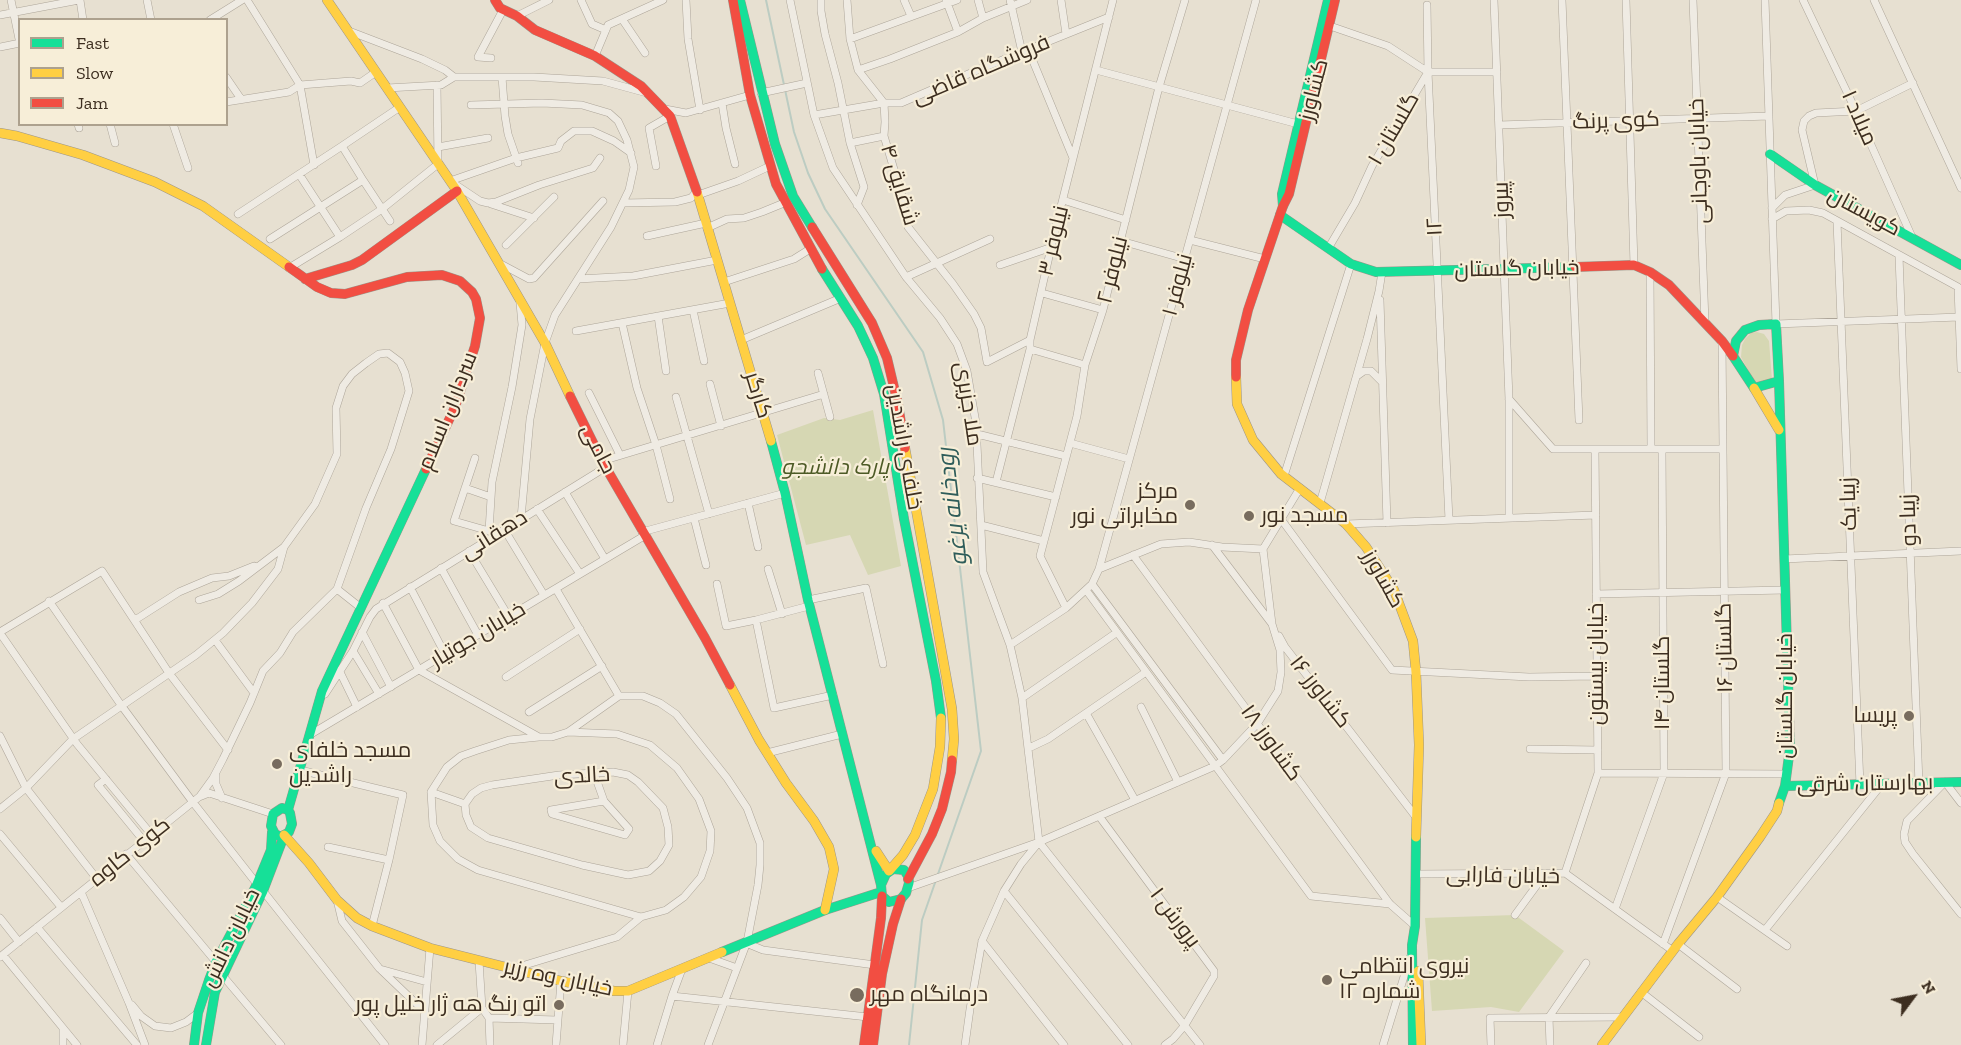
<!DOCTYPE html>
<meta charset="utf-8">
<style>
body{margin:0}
#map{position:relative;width:1961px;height:1045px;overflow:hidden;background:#e7e0d1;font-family:"Zilla Slab",serif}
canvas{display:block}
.legend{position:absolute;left:18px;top:18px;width:210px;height:108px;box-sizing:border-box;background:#f7eed8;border:2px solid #ada18e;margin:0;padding:8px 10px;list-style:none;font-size:18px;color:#3d2e20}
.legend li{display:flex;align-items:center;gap:12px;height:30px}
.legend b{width:30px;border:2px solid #ada18e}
.north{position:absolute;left:1883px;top:967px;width:60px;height:60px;-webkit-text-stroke:4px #f7eed8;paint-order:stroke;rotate:58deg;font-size:16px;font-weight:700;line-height:24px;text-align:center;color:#3d2e20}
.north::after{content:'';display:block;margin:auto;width:21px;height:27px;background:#3d2e20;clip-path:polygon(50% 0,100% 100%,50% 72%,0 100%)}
</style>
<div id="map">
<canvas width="1961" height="1045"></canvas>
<ul class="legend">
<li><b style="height:8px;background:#16e098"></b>Fast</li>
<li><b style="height:8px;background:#ffcf43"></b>Slow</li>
<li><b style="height:8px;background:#f24e42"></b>Jam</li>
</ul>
<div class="north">N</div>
</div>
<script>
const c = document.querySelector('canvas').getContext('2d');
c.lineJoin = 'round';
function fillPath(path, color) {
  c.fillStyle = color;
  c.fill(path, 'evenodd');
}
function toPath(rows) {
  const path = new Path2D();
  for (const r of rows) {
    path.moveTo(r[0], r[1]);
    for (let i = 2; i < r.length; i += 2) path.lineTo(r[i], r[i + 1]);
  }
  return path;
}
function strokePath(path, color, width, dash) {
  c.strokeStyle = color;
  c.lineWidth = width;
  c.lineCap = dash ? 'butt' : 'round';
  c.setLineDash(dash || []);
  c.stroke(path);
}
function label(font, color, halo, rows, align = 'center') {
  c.font = font + ' "Zilla Slab",Cairo,serif';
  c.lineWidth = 4.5;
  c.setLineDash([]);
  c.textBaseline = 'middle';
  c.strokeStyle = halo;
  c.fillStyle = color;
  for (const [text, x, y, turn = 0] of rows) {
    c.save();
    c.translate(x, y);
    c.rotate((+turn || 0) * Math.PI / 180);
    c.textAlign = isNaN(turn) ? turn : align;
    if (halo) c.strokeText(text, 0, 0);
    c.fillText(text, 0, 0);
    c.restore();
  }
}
fillPath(toPath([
 [1757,332,1764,334,1769,341,1772,380,1761,383,1755,383,1741,357,1742,345,1745,339,1751,333],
 [873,410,901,566,868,575,850,535,806,545,777,435,824,418,840,420],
 [1515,915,1564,951,1519,1012,1491,1007,1432,1011,1425,918]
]), '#d6d7b3');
strokePath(toPath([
 [766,0,794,132,808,173,825,209,923,352,943,420,981,751,938,874],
 [909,1045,922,920,936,880]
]), '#bcccc2', 2);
const street = toPath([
 [11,0,20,44],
 [80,0,83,20],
 [147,0,151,20],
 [247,0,300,85,314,165],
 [581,0,592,24,606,30],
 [686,0,688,39,700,110],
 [790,0,814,115,833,168,906,277,940,318,957,344,967,371,976,423,983,572,1010,645,1022,698,1039,842,1021,864,1004,891,982,941,970,1009,965,1045],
 [821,0,821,11,825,34,838,83,850,143,864,187,857,205],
 [847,0,850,39,858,70,884,103,885,122,884,136,902,196,904,214,908,227,953,284,974,314,981,328,987,362,1030,340],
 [904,0,911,16],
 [946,0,958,32],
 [978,0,983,18],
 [1010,0,1022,52],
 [1061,0,1066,34],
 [1494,0,1509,399,1509,518],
 [1562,0,1579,420],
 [1626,0,1634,265],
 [1693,0,1705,322],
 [1765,0,1776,324,1959,317],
 [1803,0,1856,111,1912,237],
 [1874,0,1961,188],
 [1427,5,1428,72,1449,520],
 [0,15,79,0],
 [517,16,549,0],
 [622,19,645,53],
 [210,20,242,0],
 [1330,26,1388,46,1428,72],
 [349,31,422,59,445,70,454,77],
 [850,39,957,0],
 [0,47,20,43],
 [1028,49,1073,158],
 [595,56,608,25,663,0],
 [491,58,478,57,503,10],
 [858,70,890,59,958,32,983,18,1027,0],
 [1096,70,1298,124],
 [226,77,241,99],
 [502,77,505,116,508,134,518,163],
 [387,88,441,85,454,77,534,77,603,81,647,93],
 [761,93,807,83],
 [226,102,289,92,300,85,351,81,360,83,376,72],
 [722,103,726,128,735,164],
 [471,105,542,103,582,105,609,113,618,121,627,140,634,167,629,190,611,227,555,315,545,343,530,419,521,518],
 [665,109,686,113,750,95],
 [814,115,884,103,901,103,980,69,1109,17],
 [78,124,79,128],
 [110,124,115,143],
 [173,124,188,168],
 [1499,125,1769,116],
 [850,143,884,136],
 [438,147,488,138],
 [656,166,649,128,670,116],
 [363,180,390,221],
 [450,181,516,158,558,148,561,141,574,131,592,131,614,141,631,153],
 [453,183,480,201,488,203,496,202,539,185,593,168,600,158],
 [698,195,738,181,770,166],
 [1063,200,1126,220],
 [623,203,675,202,691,198,697,191],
 [491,204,534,218],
 [1772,208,1785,195,1815,185,1802,130,1804,121,1809,116,1816,113,1856,111,1913,83],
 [238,214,342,146],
 [1772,219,1786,211,1809,210,1823,213,1958,287,1961,369],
 [1837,222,1860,785],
 [707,228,727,219,744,218,762,212,784,203],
 [647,236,706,223],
 [340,237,382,209,438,164,437,85],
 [270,239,363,180,342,146,400,107],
 [1190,240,1265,259],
 [1121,241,1185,259],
 [506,245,554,197],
 [1329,247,1355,203,1372,166,1428,72,1497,72],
 [1899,256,1919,784],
 [499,263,529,279,534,278,603,201],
 [1000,265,1052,247],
 [289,268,340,237,299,174],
 [1650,272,1651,449],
 [906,277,990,239],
 [578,279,633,276,717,260],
 [724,282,794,259,810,249],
 [1042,293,1103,310],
 [1380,300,1387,523],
 [693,310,704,361],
 [658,316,666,371],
 [622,323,637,388,656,445,670,499],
 [576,331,730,303],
 [741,340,841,298],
 [1030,349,1085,365],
 [818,373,830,417],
 [1357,376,1364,371,1371,371,1382,382],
 [710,384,721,426],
 [589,393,620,455],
 [676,397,709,514],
 [1509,399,1553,449,1723,449],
 [977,434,1066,456],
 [1070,443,1129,459],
 [475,458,454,521,489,531,492,482,512,387,522,325,520,303],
 [602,461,824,394],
 [1284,476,1351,264],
 [977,478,1056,497],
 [996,482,1030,349,1030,340,1056,226,1113,0],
 [465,488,491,497],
 [565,492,605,559],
 [748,503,758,547],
 [1320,503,1367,339,1379,291,1382,272],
 [537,509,580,574],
 [694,518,706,565],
 [1281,519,1392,670,1529,677,1597,676],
 [1346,524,1596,515],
 [981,525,1044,541,1040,556,1066,608],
 [504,529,544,595],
 [642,532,785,493],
 [1044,541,1077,416,1085,365,1103,310,1159,87,1185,0],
 [1263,549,1272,624],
 [469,551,509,617],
 [1133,555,1390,904,1415,926],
 [1784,559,1961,551],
 [441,568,478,635],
 [768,569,782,614],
 [1099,569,1256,0],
 [717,584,726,626,756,620,774,708,833,695],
 [1092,584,1223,760],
 [410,587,445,654],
 [556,589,619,696],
 [1086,590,1311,896,1390,904],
 [1596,594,1785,590],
 [199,600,218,594,239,581,284,547,315,504,337,454,336,408,343,386,352,374,366,363,379,354,388,353,400,362,405,373,409,391,391,449,366,508,337,589],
 [808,600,866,588,883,664],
 [49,601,121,705,192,801,257,884],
 [383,603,419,670,539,737,552,737,568,732,619,696,643,696,660,703,676,714,727,778,747,808,760,843,760,865,758,885,747,942,708,1045],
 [135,620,179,592,212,578,229,576,254,566],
 [756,620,809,606],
 [0,632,102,571,169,673,228,750],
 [362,632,391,687],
 [0,633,77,744,151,834],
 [1279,636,1285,647,1416,817],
 [215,640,254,693],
 [1010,645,1066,608,1092,584,1099,569,1161,544,1189,542,1222,547,1263,549,1300,488],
 [353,651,379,694],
 [339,670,357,707],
 [506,677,580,629],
 [325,694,353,651,370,617,376,609,606,467],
 [1022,698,1116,633],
 [1141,707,1178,782],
 [529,712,602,666],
 [1086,713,1135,800],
 [311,734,644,536],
 [0,736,26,788,97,879],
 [539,737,509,740,475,751,461,756,447,767,431,792,433,825,440,841,458,859,478,870,641,917,666,910,684,897,701,877,710,851,711,831,699,799,677,768,650,745,617,734,568,732],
 [1029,748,1048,739,1146,672],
 [1530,749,1598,750],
 [767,753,842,734],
 [300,770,403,795,389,860,372,926],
 [594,773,604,801],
 [1598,773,1787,774],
 [216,775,216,784,222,798],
 [106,779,98,785,143,840],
 [431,792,465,804,466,815,471,827,488,838,582,865,628,875,649,871,660,861,669,845,668,827,663,808,638,782,628,775,613,772,559,775,492,785,481,788,472,794,465,804],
 [200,796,213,778,223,759,250,703,263,671,280,653,293,632,337,589,361,608],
 [604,801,629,829,625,835,552,814,551,810,604,801],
 [1961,803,1945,782,1907,821,1904,834,1905,842,1913,854,1961,914],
 [0,809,26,788,73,739,196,655,223,633,252,603,278,569,284,547],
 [1099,816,1214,971,1214,976,1185,1025,1173,1039,1165,1045],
 [0,834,61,907],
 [1039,842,1200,1045],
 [328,847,389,860],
 [126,854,216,962],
 [1565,873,1598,773,1595,449],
 [1417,874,1565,873,1673,951],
 [908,888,1039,842,1215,766,1223,760,1257,724,1278,691,1281,672,1280,650,1272,624,1212,545],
 [263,891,385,1045],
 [1004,891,1128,1045],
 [81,892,129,1003,145,1045],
 [1717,897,1787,946],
 [337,900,342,921,379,968,424,1011],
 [1615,909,1664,773,1662,449],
 [1515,915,1545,874],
 [0,918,19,942],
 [37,927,137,1045],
 [1765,930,1882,784],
 [982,941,1064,1045],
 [746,943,763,950,875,965],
 [1663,944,1726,773,1722,341],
 [1678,944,1737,989],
 [3,955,77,1045],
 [0,957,199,797,209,793,273,814],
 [709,958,737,968],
 [479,961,482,1008,489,1018,490,1045],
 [515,968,617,937,641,917],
 [380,969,427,982],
 [223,976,281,1045],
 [1641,992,1699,1037],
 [672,996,868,1017],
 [132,1005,141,1016,155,1026,171,1028,186,1022,198,1013],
 [489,1018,557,1020],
 [63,1030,63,1045],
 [422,1045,430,948],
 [437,1045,482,1008],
 [556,1045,561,981],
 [623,1045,628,991],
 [657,1045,672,996,682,969],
 [1383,1045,1410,957],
 [1491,1045,1490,1018,1623,1017],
 [1550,1045,1549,1017,1586,963]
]);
const fast = toPath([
 [740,0,775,144,793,196,812,227],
 [1770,154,1815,185,1961,265],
 [1283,206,1282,194,1328,0],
 [1280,215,1351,264,1376,272,1575,267],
 [822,269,858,326,873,358,884,394,904,519,936,681,941,718],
 [1776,324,1779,381,1754,388,1733,356,1736,341,1745,330,1759,325,1776,324],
 [1779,381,1790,748,1785,786,1779,803],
 [771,441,785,493,808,600,881,885],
 [1785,786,1961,782],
 [282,808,288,810,290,813,292,824,289,832,281,837,275,834,271,826,273,814,282,808],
 [288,810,322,691,426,469],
 [893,869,904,870,908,876,909,883,906,893,901,899,889,902,882,896,881,885,886,874,893,869],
 [722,952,825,910,881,892],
 [194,1045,198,1013,209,980,216,962,257,884,271,850,272,832],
 [206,1045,215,992,263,891,284,836],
 [1413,1045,1412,945,1415,926,1416,837]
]);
const slow = toPath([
 [327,0,457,191,545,343,570,396],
 [0,133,17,136,83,155,155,182,203,206,289,267],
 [697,192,771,441],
 [1236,377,1237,404,1253,440,1281,474,1346,524,1366,547,1394,590,1413,641,1416,672,1419,745,1416,837],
 [1754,388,1779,430],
 [905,448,952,709,954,739,952,760],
 [730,685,759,740,786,783,814,821,829,847,834,869,825,910],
 [284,835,309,863,337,900,357,918,372,926,430,948,561,981,614,991,628,991,722,952],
 [876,851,889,871,903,855,915,835,933,789,940,747,941,718],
 [1418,971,1421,1045],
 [1602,1045,1678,944,1717,897,1760,837,1777,811,1779,803]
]);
const jam = toPath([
 [495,0,500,8,517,16,535,30,595,56,641,86,670,116,697,192],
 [733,0,750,95,776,184,822,269],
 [812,227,872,323,887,358,898,404,905,448],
 [289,267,317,287,331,293,345,294,407,277,442,275,460,281,472,292,476,299,480,318,475,346,455,407,426,469],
 [1575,267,1634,265,1650,272,1669,285,1722,341,1733,356],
 [305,279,352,265,362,260,457,191],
 [1236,377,1236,360,1248,310,1283,206,1289,194,1335,0],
 [570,396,602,461,705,638,730,685],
 [908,879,932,834,942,809,951,772,952,760],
 [864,1045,881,918,882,896],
 [873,1045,882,974,893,924,901,899]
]);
strokePath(street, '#ada599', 8);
strokePath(fast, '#9c958a', 10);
strokePath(slow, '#9c958a', 10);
strokePath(jam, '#9c958a', 10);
strokePath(street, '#efebe3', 7);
strokePath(fast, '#16e098', 9);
strokePath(slow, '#ffcf43', 9);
strokePath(jam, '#f24e42', 9);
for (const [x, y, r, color] of [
 [1190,505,6,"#786c5e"],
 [1249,516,6,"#786c5e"],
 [1909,716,6,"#786c5e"],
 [277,764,6,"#786c5e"],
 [1327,980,6,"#786c5e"],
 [857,995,8,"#786c5e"],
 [559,1005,6,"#786c5e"]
]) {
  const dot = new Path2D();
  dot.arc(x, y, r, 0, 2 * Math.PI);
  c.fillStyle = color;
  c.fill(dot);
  strokePath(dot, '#f7eed8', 2);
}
label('22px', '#3d2e20', '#f7eed8', [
 ["فروشگاه قاضی",981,70,-23],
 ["کشاورز",1314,90,-76],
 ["میلاد ۱",1859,118,66],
 ["کوی پرنگ",1616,121,-2],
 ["گلستان ۱",1394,129,-60],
 ["خیابان باوجانی",1699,161,-92],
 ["شقایق ۴",899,185,73],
 ["پیروز",1502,200,-92],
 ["کویستان",1864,212,28],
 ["۱۲",1435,227,-93],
 ["نیلوفر ۳",1054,241,-77],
 ["خیابان گلستان",1517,269,-1],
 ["نیلوفر ۲",1113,270,-76],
 ["نیلوفر ۱",1178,285,-75],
 ["کارگر",758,395,73],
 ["ملا جزیری",968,404,81],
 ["سرداران اسلام",448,411,-68],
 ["خلفای راشدین",904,447,80],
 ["جامی",598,449,63],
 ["زیبا یک",1849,504,-92],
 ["زیبا دو",1909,520,-92],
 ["دهقانی",494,535,-32],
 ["کشاورز",1383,579,60],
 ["خیابان جوتیار",478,635,-31],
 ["گلستان ۱۶",1725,648,-91],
 ["خیابان بیستون",1597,664,-90],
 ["گلستان ۱۴",1663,683,-90],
 ["کشاورز ۱۶",1320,692,52],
 ["خیابان گلستان",1786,696,-90],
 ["کشاورز ۱۸",1271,743,54],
 ["خالدی",582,776,-3],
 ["بهارستان شرقی",1865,784,-1],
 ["کوی کاوه",130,852,-39],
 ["خیابان فارابی",1503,876,1],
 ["پرورش ۱",1175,918,53],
 ["خیابان دانش",231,938,-64],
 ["خیابان وه رزیر",558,978,12]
]);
label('italic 22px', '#4d5a26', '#f7eed8', [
 ["پارک دانشجو",835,468]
]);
label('22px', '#3d2e20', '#f7eed8', [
 ["مرکز",1178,492,"right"],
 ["مخابراتی نور",1178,517,"right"],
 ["مسجد نور",1261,516],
 ["پریسا",1897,716,"right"],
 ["مسجد خلفای",289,751],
 ["راشدین",289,776],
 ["نیروی انتظامی",1339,967],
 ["شماره ۱۲",1339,992],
 ["درمانگاه مهر",870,995],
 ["اتو رنگ هه ژار خلیل پور",547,1005,"right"]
], 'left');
label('italic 24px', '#2f5d5a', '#f7eed8', [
 ["رودخانه یرغو",953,507,-97]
]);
</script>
